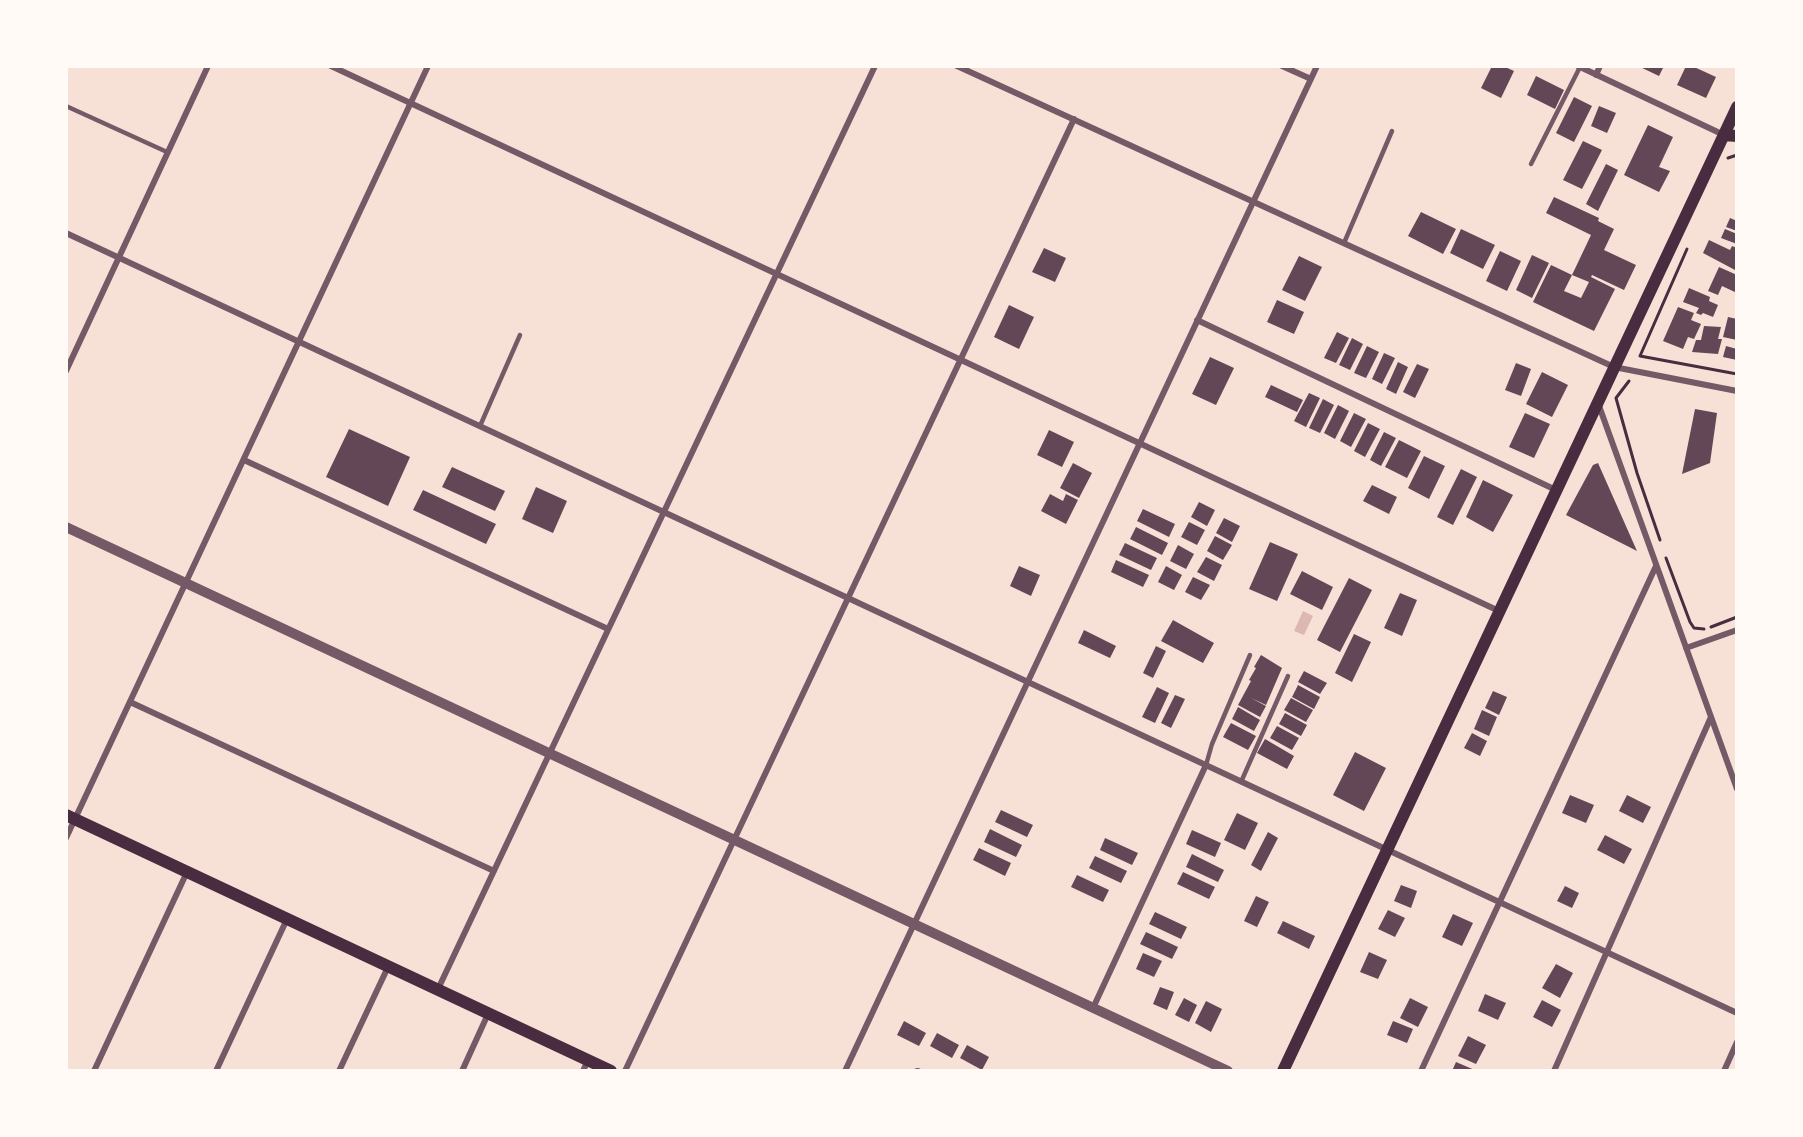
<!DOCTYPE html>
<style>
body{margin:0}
#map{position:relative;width:1803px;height:1137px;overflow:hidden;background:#f7e1d7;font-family:Roboto,sans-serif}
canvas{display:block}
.frame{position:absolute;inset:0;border:68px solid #fffaf5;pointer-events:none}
</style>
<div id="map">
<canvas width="1803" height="1137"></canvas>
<div class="frame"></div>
</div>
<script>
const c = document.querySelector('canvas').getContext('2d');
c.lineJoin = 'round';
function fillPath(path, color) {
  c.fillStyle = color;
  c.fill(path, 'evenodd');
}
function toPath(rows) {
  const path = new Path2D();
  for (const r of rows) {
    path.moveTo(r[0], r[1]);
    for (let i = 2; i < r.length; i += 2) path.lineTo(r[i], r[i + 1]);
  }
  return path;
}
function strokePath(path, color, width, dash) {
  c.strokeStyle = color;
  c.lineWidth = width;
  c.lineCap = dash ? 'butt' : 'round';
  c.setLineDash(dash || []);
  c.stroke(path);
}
fillPath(toPath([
 [1303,611,1313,616,1304,635,1294,631]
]), '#dcb8b0');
fillPath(toPath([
 [1492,66,1503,66,1514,71,1501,98,1481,88],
 [1638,66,1664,66,1659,76],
 [1686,66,1692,66,1716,77,1706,98,1677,85],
 [1536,76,1564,90,1555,109,1527,95],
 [1574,97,1592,106,1574,142,1556,133],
 [1599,106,1616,113,1607,133,1591,126],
 [1648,125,1673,137,1659,167,1670,171,1659,192,1624,175],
 [1583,141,1602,150,1582,189,1563,180],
 [1606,164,1618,170,1598,211,1586,204],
 [1554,197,1599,218,1598,221,1614,229,1604,250,1636,265,1624,290,1592,275,1591,277,1615,289,1594,331,1533,302,1551,265,1572,275,1591,235,1546,213],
 [1572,275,1589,282,1581,298,1564,291],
 [1421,212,1456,229,1443,254,1408,236],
 [1730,218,1737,221,1737,231,1726,227],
 [1461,229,1495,245,1483,269,1450,253],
 [1725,229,1737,234,1737,244,1721,238],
 [1709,240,1730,250,1732,246,1737,248,1735,270,1703,253],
 [1044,248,1066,258,1055,282,1032,272],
 [1500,251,1521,261,1507,291,1486,281],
 [1532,255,1549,263,1532,298,1516,290],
 [1299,256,1322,267,1305,301,1282,290],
 [1719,267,1737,275,1737,293,1722,286,1718,295,1708,291],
 [1689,288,1710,297,1709,301,1718,305,1713,317,1703,313,1701,315,1696,313,1699,308,1683,302],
 [1277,300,1304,312,1294,334,1267,322],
 [1009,305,1034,317,1019,349,994,337],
 [1678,307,1694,313,1691,320,1701,324,1694,339,1688,337,1683,349,1663,341],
 [1728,317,1737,319,1737,340,1723,337],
 [1704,326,1721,327,1718,339,1722,339,1718,354,1692,352,1696,340,1701,340],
 [1337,332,1349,338,1336,363,1324,358],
 [1352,338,1363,344,1350,370,1339,365],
 [1367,346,1379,352,1366,378,1354,373],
 [1726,346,1737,349,1737,360,1723,357],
 [1384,353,1395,358,1382,384,1372,379],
 [1210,357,1234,368,1216,405,1192,394],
 [1398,362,1408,367,1396,394,1386,389],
 [1516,363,1531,369,1521,396,1505,390],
 [1417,364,1429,369,1415,398,1403,392],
 [1542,372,1568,385,1552,417,1526,404],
 [1271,385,1303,400,1297,412,1265,397],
 [1309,393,1320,398,1306,427,1294,421],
 [1323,399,1334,405,1320,433,1309,428],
 [1338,405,1349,411,1335,439,1324,433],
 [1695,409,1717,413,1710,463,1682,474],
 [1354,413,1366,419,1351,447,1340,441],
 [1525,413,1550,424,1534,458,1509,447],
 [1368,423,1380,429,1365,457,1354,451],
 [349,429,410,457,388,506,326,477],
 [1049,430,1074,442,1062,467,1037,455],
 [1384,432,1396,438,1381,466,1370,460],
 [1399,440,1421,451,1407,478,1385,467],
 [1424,456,1445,466,1429,499,1408,488],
 [1073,463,1092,473,1079,498,1060,488],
 [1598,463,1637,551,1566,515,1593,465],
 [452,467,505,491,495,511,442,487],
 [1461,469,1477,477,1453,525,1437,517],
 [1483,480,1513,495,1493,532,1466,517],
 [1372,485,1397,497,1389,514,1363,501],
 [536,487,567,501,553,533,522,519],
 [423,490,496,524,486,544,413,510],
 [1050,494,1063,501,1066,494,1078,500,1066,524,1041,511],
 [1199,502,1215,510,1207,526,1191,517],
 [1143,509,1175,524,1169,537,1137,521],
 [1224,518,1240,526,1232,542,1216,533],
 [1189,522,1205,530,1197,545,1181,537],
 [1136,527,1168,543,1162,555,1130,539],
 [1215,536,1232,545,1223,560,1207,551],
 [1270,542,1298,554,1277,601,1249,589],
 [1125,543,1157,558,1151,570,1119,555],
 [1178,545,1194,554,1186,569,1170,561],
 [1206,557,1222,565,1214,581,1197,572],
 [1116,560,1149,575,1143,587,1111,572],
 [1019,566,1040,575,1031,596,1010,586],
 [1166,566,1182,575,1174,590,1158,582],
 [1302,571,1333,587,1322,610,1290,594],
 [1193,577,1210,585,1201,600,1185,592],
 [1349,578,1372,590,1340,652,1317,640],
 [1400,593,1417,600,1402,636,1384,628],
 [1173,620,1214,643,1203,663,1161,641],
 [1084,630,1116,646,1110,658,1078,643],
 [1354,634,1371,642,1352,682,1335,673],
 [1156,646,1166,651,1153,678,1143,673],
 [1261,655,1282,668,1266,705,1251,698,1266,706,1260,717,1238,705,1251,681,1249,680,1256,668,1254,667],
 [1304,671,1327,683,1320,694,1298,682],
 [1298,685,1320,697,1314,709,1292,697],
 [1157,687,1169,693,1155,723,1142,717],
 [1493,691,1507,697,1499,715,1485,708],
 [1175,695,1185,699,1171,728,1161,723],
 [1291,698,1313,710,1306,722,1284,710],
 [1238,707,1260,720,1254,731,1232,719],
 [1482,710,1497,717,1489,736,1474,729],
 [1285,713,1307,725,1301,736,1279,724],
 [1231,723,1256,736,1248,750,1223,737],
 [1277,726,1299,738,1292,750,1270,738],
 [1472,733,1487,741,1480,756,1464,748],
 [1265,739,1294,756,1287,769,1257,753],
 [1355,752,1386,768,1364,811,1333,795],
 [1570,795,1594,805,1586,823,1562,813],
 [1627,795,1651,807,1643,823,1619,811],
 [1001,810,1033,825,1027,837,995,822],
 [1237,813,1258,823,1245,850,1224,840],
 [990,829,1022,845,1016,857,984,842],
 [1192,830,1221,843,1215,857,1186,844],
 [1268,832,1278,838,1261,871,1251,865],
 [1605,835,1632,849,1624,864,1597,850],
 [1105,838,1138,853,1132,865,1100,850],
 [979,848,1011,863,1005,876,973,860],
 [1192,854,1224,870,1218,882,1186,867],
 [1095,856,1127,871,1121,883,1089,868],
 [1183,872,1215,887,1209,899,1177,884],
 [1077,875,1109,890,1103,902,1071,887],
 [1401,885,1417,891,1411,908,1394,901],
 [1565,886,1579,893,1572,908,1557,901],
 [1256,896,1269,902,1257,927,1244,921],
 [1388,910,1405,918,1395,937,1378,929],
 [1155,912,1187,927,1181,939,1149,924],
 [1453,914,1473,923,1462,946,1442,937],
 [1283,921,1315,936,1309,949,1277,933],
 [1146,932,1178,947,1172,959,1140,944],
 [1369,952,1387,960,1378,979,1360,972],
 [1143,953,1162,961,1154,977,1136,969],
 [1556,964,1573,973,1560,998,1542,988],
 [1160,987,1174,992,1167,1010,1153,1004],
 [1485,994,1506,1003,1498,1020,1478,1011],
 [1184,998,1197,1005,1189,1022,1175,1015],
 [1410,998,1428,1007,1418,1027,1400,1018],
 [1542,1000,1561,1010,1552,1027,1533,1017],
 [1206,1001,1222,1009,1211,1032,1195,1023],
 [904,1021,926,1033,919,1046,897,1035],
 [1393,1021,1413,1029,1407,1043,1387,1035],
 [937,1033,959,1045,952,1058,930,1046],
 [1468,1036,1486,1045,1476,1064,1458,1056],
 [967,1045,989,1057,982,1070,960,1058],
 [1456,1062,1477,1071,1452,1071]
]), '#644757');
strokePath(toPath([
 [1728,158,1737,155],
 [1687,249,1640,356,1737,374],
 [1629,381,1616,398,1637,473,1660,540],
 [1666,558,1690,622,1694,628,1704,629],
 [1711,627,1737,617]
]), '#4a2c40', 3);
strokePath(toPath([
 [66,106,167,152],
 [1531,164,1580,67],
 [1344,243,1392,131],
 [480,426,520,335],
 [1206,765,1212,744,1250,655],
 [1241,782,1288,676]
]), '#755966', 4.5);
strokePath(toPath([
 [331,66,1499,611],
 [957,66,1614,367,1737,391],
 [1282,66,1311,79],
 [1578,66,1724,135],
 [1596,75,1600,66],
 [66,233,1737,1013],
 [1197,320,1556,490],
 [66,371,208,66],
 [1598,403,1737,789],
 [244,460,608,629],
 [1686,648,1737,630],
 [130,702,494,871],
 [66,838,428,66],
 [438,989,875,66],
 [1093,1008,1206,765],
 [94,1071,187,872],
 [216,1071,287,919],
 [339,1071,388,967],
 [462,1071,488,1014],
 [583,1071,588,1060],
 [625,1071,1074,119],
 [845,1071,1317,66],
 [917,1071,918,1071],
 [1421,1071,1656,566],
 [1554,1071,1711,717],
 [1724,1071,1737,1042]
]), '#755966', 6);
strokePath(toPath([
 [66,527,1228,1071]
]), '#755966', 10);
strokePath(toPath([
 [1724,135,1737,136],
 [66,815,611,1071],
 [1283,1071,1737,107]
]), '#4a2c40', 12);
</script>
